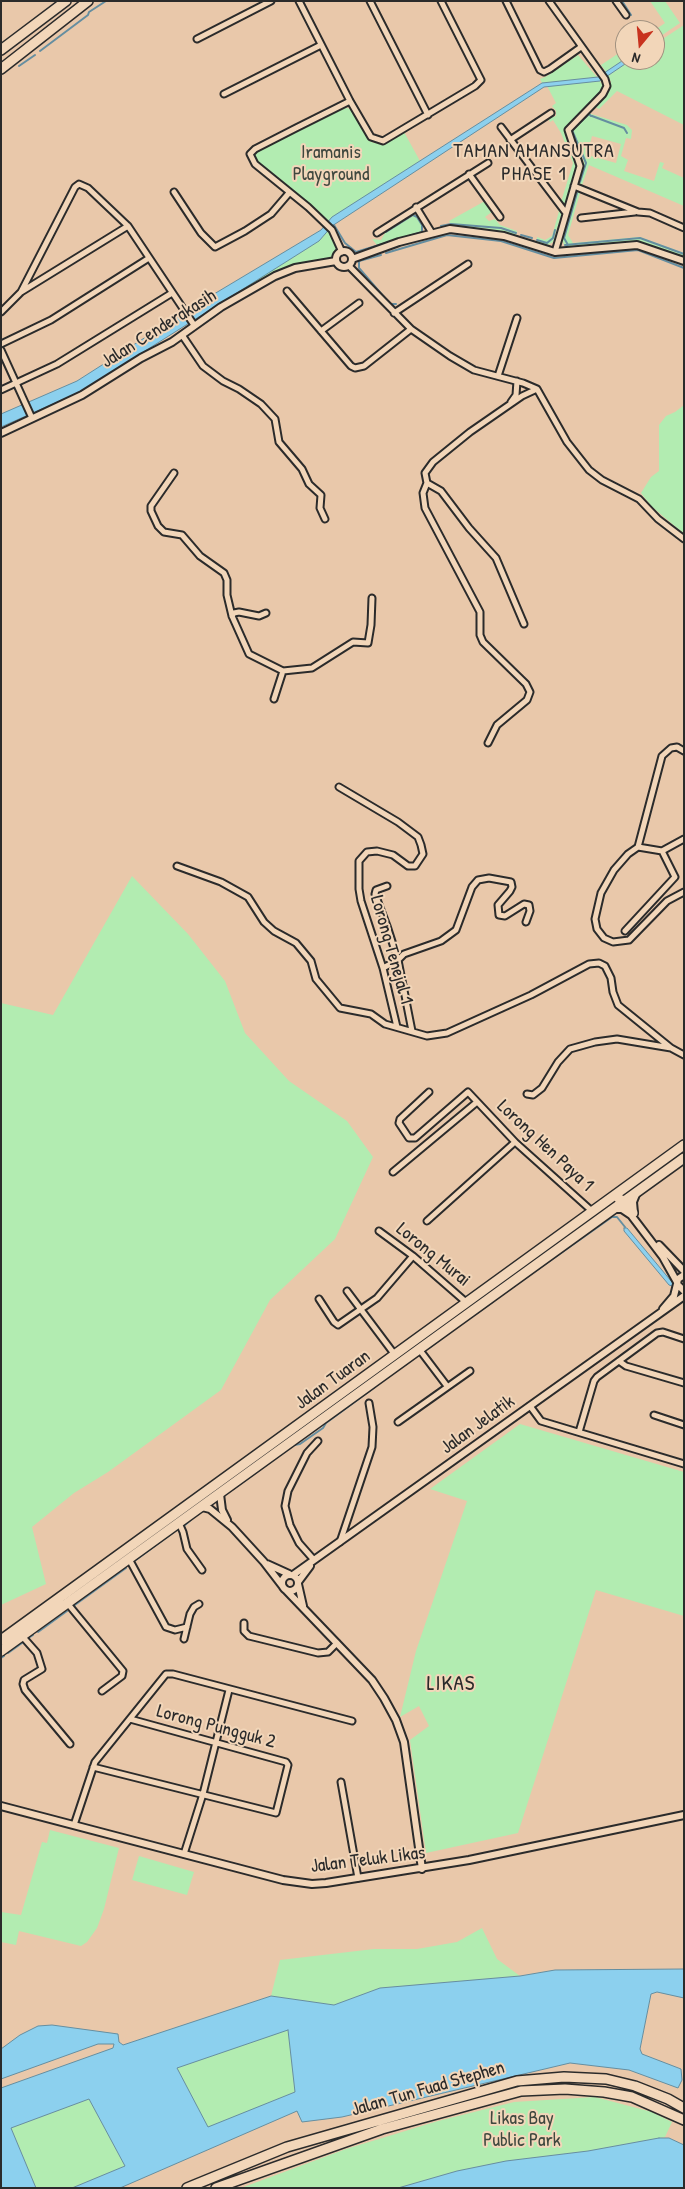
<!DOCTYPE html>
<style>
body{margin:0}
#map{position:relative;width:685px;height:2189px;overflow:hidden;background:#e9c8aa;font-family:"Patrick Hand",sans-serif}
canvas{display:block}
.frame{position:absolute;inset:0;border:2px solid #2b2b2b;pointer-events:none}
.north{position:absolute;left:615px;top:20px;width:50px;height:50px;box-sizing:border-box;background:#f2d6b9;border:1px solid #a29280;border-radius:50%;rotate:197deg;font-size:14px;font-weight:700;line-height:20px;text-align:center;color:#2b2b2b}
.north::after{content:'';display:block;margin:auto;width:18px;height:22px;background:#c8321e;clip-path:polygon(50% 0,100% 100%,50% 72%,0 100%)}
</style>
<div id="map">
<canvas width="685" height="2189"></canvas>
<div class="frame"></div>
<div class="north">N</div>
</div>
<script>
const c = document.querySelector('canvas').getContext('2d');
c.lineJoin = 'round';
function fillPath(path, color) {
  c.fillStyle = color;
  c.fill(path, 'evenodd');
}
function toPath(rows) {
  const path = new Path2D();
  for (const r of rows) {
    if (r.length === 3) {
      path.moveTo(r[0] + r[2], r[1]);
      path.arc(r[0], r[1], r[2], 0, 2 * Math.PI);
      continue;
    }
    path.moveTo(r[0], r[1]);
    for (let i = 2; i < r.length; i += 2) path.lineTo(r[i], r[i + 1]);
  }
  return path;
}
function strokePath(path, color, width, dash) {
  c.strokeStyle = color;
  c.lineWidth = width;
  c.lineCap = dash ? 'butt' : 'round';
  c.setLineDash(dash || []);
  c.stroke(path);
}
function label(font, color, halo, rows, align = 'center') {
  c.font = font + ' "Patrick Hand",sans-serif';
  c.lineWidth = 4;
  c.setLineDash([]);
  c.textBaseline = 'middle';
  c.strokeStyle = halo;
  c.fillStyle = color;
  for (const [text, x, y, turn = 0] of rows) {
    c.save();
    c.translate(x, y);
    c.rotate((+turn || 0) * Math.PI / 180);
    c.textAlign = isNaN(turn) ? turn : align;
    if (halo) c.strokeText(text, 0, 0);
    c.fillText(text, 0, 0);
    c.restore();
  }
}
fillPath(toPath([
 [650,1,665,1,680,23,655,40,655,30,665,23],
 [684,25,684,125,617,91,599,109,595,107,608,93,611,82,608,76,631,60,655,60,655,44],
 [625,49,625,59,606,72,601,65],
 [578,55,597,77,542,83,540,79,547,76],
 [600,81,604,87,603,90,566,129,565,135,577,165,565,203,562,205,561,202,573,163,561,133,553,120,550,122,548,118,556,116,556,111,552,106,556,103,547,86],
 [344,107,353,110,370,141,374,143,384,143,404,132,420,161,328,222,256,162,254,155,256,152],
 [588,113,627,125,632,130,631,139,626,138,621,156,628,160,624,171,654,181,660,162,664,163,662,168,684,178,684,206,589,165,582,185,580,184,584,162,572,130],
 [592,136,621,144,616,163,587,155],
 [577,192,580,193,568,235,573,243,640,237,684,253,684,258,637,242,565,248,562,239],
 [485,201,493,211,485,217,489,221,495,219,500,225,517,231,516,235,489,229,451,225,449,221],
 [560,209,562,212,553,242,548,245,537,243,537,237,545,240,552,236,559,211,557,210],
 [413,216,417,217,422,225,422,231,377,245,372,239,381,240,385,233],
 [328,231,337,247,336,253,331,258,286,268,195,321,193,319,319,241],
 [684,405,684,534,651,506,641,493,651,477,659,471,659,425,666,416,675,412],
 [132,876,188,934,225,981,245,1033,289,1081,347,1121,373,1157,335,1239,270,1300,221,1390,108,1472,74,1493,32,1527,46,1584,1,1605,1,1003,53,1015],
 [520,1424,684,1472,684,1616,596,1590,518,1833,426,1853,410,1740,429,1726,419,1706,400,1717,416,1651,467,1501,430,1489],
 [50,1830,119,1848,104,1909,97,1928,87,1942,81,1946,19,1931,16,1945,1,1942,1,1912,21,1915,42,1842,47,1843],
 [139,1856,194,1872,187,1895,132,1880],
 [482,1928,497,1959,520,1976,380,1988,334,2005,271,1996,280,1960,374,1949,417,1949,457,1942],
 [288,2029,295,2092,208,2128,177,2068],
 [595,2097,652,2112,672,2122,665,2137,588,2151,506,2161,457,2171,398,2188,241,2188,346,2149,438,2121,514,2102],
 [89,2099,125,2166,72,2188,36,2188,11,2128]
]), '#b2ecb1');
const water = toPath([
 [625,59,631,60,600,81,544,87,332,226,319,241,80,392,1,427,1,414,77,381,199,303,321,230,332,217,542,83,598,77,625,59],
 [624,1228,627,1228,671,1281,684,1286,684,1290,669,1285,624,1231,624,1228],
 [684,1969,684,1998,657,1992,651,1994,640,2049,642,2054,681,2069,682,2080,678,2088,629,2070,570,2063,342,2117,302,2122,297,2111,120,2188,72,2188,125,2166,89,2099,11,2128,36,2188,1,2188,1,2088,113,2048,114,2044,98,2044,1,2079,1,2049,20,2035,38,2026,52,2025,118,2034,119,2042,123,2045,271,1996,334,2005,380,1988,520,1976,555,1970,684,1969],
 [288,2030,295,2092,208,2127,177,2068,288,2030],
 [659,2138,669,2138,684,2145,684,2188,398,2188,457,2171,506,2161,588,2151,659,2138]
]);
fillPath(water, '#8cd0ee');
strokePath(water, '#658ea0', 1);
strokePath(toPath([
 [622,1,631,15],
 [40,51,88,15,89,12,106,1],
 [19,66,35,55],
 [592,116,624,128,627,133],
 [580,182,586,163,572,130,589,114,591,116],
 [334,225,345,243,356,252,422,232,422,225,417,217,413,215,386,232],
 [441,226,451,224,501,228,516,233],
 [521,235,532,238],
 [537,240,547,243,553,238,555,230],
 [565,245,640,238,684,254],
 [568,245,564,238,577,193],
 [386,253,447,235,501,241,554,258,638,250,684,268],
 [381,255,359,261,359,268,390,304,396,304],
 [503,1294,612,1217,617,1217,625,1227],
 [476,1314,494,1301],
 [429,1348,461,1324],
 [405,1365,416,1357],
 [232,1490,294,1445,300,1444,323,1428,326,1423,375,1387],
 [185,1525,193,1518],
 [133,1562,178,1529],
 [72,1607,126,1568],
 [38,1632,67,1611],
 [27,1639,33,1635],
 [8,1653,22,1643],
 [1,1658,4,1656]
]), '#658ea0', 2);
const minor = toPath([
 [299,1,350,101,371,137,383,141,475,86,481,80,441,1],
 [370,1,428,115],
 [506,1,540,70,544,72,550,69,581,47],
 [549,1,605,79,607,86,603,94,568,130,580,166,555,252],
 [616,1,626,15],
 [197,39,271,1],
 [224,94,321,45],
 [501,127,566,213],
 [510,140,551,113],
 [469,174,500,217],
 [574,186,638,212,650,213,684,228],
 [174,192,201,233,215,247,245,231,271,214,289,193],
 [416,207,432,233],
 [581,218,635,212],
 [377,233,488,163],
 [342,252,332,230,308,207,255,164,250,154,255,149,296,128,350,101],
 [349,266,411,329,450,356,474,370,523,383,537,389,567,442,589,470,602,480,639,499,658,519,684,539],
 [287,291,351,366,355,368,364,366,411,329],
 [21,292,75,187,79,184,88,188,128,226,194,325],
 [1,312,21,292,128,226],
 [394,313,468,264],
 [321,331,359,303],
 [182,335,203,366,223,381,239,389,261,404,275,419,279,442,302,469,309,484,321,495,320,508,325,519],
 [1,344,51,320,149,258],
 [1,350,32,418],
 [498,376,517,318],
 [1,390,57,364,172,293],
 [511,402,516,395,517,381],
 [174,473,151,506,151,511,158,526,164,532,182,535,200,556,224,573,227,580,227,595,232,616,249,654,283,671,312,668,353,642,368,643,371,625,372,598],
 [427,483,423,493,425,508,480,612,480,635,483,642,526,684,530,692,527,700,497,725,488,743],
 [232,616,234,613,239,612,259,616,266,613],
 [524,624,496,558,469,528,441,491,427,483,425,473,433,462,470,432,522,396,537,389],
 [274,699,283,671],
 [339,787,398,822,418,837,421,845,423,854,415,866,408,866,393,855,377,851,367,852,359,861,359,889,361,901,383,968,397,1027],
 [638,847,628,854,614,870,601,893,595,919,597,929,604,938,613,942,629,940,667,901,684,892],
 [638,847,662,756,671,748,677,747,684,751],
 [638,847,662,851,684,839],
 [177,866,221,882,248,897,264,922,274,931,296,943,311,961,316,979,340,1008,371,1014,385,1024,427,1036,447,1033,531,995,589,964,599,963,605,966,611,978,613,992,618,1005,671,1048],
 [625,931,675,877,662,851],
 [383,968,398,960,387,926,375,894,376,890,387,886],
 [412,1031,398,960,404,954,441,941,456,930,472,887,478,880,489,878,511,882,512,887,510,891,498,905,499,915,505,916,524,904,529,905,530,911,526,922],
 [429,1092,400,1119,399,1123,409,1138,415,1138,468,1092,515,1142,593,1212],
 [527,1094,533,1095,542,1088,558,1062,570,1049,595,1042,617,1039,671,1048,684,1055],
 [393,1172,477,1102],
 [427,1221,515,1142],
 [379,1231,413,1256,467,1303],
 [347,1291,395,1355],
 [319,1299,334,1322,338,1325,377,1298,413,1256],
 [419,1349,447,1386],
 [619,1361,626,1366,684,1383],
 [530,1406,541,1421,684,1464],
 [654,1415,684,1425],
 [398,1422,470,1371],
 [579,1432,594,1381,597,1377,657,1333,663,1332,684,1339],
 [179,1523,183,1532,187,1549,202,1570],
 [340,1542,372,1447,373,1427,369,1403],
 [129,1559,166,1627,175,1630,187,1627],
 [314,1560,299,1543,290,1525,285,1506,288,1491,307,1453,318,1441],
 [68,1604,123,1671,122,1676,102,1691],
 [244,1623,244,1631,249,1636,318,1653,328,1652,337,1643],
 [22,1636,37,1653,42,1669,24,1680,23,1684,25,1690,70,1744],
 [184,1639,190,1614,194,1607,199,1604],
 [93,1767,276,1813,288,1765,286,1762,130,1719],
 [341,1782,358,1878],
 [74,1825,95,1762,166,1674,173,1674,352,1721],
 [184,1854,203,1794,229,1690]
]);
const tertiary = toPath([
 [344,259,8],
 [352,259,399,242,450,229,504,236,555,252,637,245,684,261],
 [1,433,82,395,141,358,172,342,221,307,275,276,295,268,336,261],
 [614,1209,622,1209,631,1215,663,1257,677,1282],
 [634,1213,633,1202,637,1192],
 [659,1245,684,1271],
 [684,1275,678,1279,677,1284,684,1291],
 [663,1309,674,1296,677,1284],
 [220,1494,222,1510,227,1520],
 [202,1507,210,1509,232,1527,264,1562,284,1588,372,1680,384,1698,396,1720,404,1742,422,1869],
 [267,1564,289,1574],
 [290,1583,8],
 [293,1575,684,1296],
 [298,1582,310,1566],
 [298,1584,303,1606],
 [1,1806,283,1880,312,1884,326,1883,469,1860,684,1815]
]);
const primary = toPath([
 [619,1199,624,1201,633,1213],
 [1,1640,684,1145],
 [1,1651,684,1158]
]);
const trunk = toPath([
 [1,50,66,1],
 [1,69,88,1],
 [187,2188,287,2147,517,2081,564,2077,606,2079,635,2086,668,2099,684,2108],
 [216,2188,382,2129,521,2091,565,2089,604,2092,632,2097,684,2120]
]);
strokePath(minor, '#2b2b2b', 9);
strokePath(tertiary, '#2b2b2b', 10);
strokePath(primary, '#2b2b2b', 12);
strokePath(trunk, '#2b2b2b', 12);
strokePath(minor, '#f2d6b9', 5);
strokePath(tertiary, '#f2d6b9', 6);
strokePath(primary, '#f2d6b9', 9);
strokePath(trunk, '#f2d6b9', 9);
label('19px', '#3f483f', '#f2d6b9', [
 ["Iramanis",331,153],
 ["Playground",331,175],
 ["Likas Bay",522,2119],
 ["Public Park",522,2141]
]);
label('19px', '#2b2b2b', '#f2d6b9', [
 ["Jalan Cenderakasih",159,329,-32],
 ["Lorong Tenejal 1",391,950,74],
 ["Lorong Hen Paya 1",545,1146,43],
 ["Lorong Murai",433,1255,39],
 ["Jalan Tuaran",333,1380,-36],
 ["Jalan Jelatik",478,1425,-36],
 ["Lorong Pungguk 2",216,1727,15],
 ["Jalan Teluk Likas",368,1860,-7],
 ["Jalan Tun Fuad Stephen",428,2089,-16]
]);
c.letterSpacing = '1px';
label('20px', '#2b2b2b', '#f2d6b9', [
 ["TAMAN AMANSUTRA",534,152],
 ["PHASE 1",534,175]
]);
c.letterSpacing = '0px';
c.letterSpacing = '1px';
label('21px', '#2b2b2b', '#f2d6b9', [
 ["LIKAS",451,1684]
]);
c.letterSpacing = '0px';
</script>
